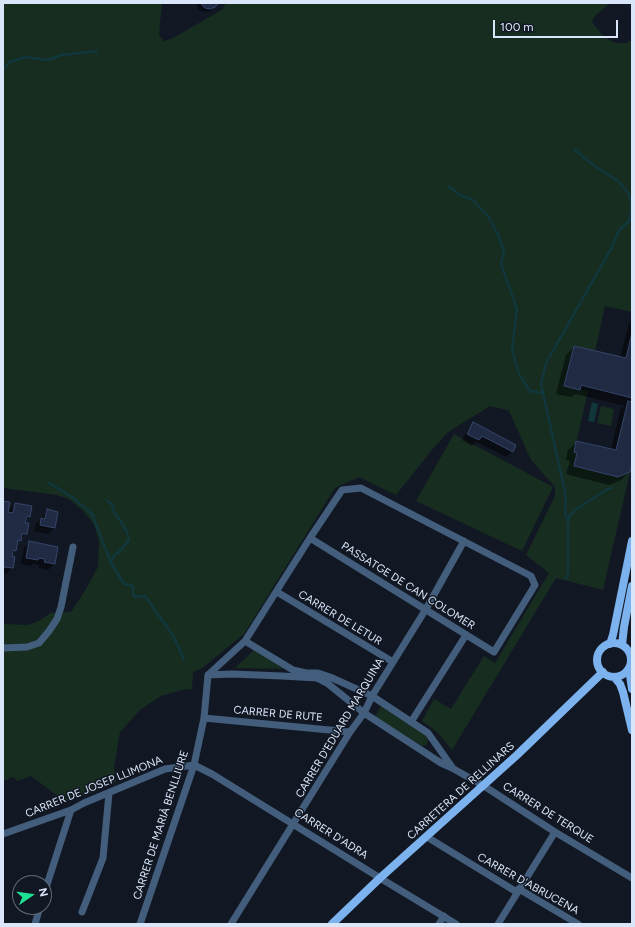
<!DOCTYPE html>
<meta charset="utf-8">
<style>
body{margin:0}
#map{position:relative;width:635px;height:927px;overflow:hidden;background:#121823;font-family:Figtree,sans-serif}
canvas{display:block}
.frame{position:absolute;inset:0;border:4px solid #d9e6fa;pointer-events:none}
.north{position:absolute;left:12px;top:875px;width:40px;height:40px;box-sizing:border-box;background:#121823;border:1px solid #626a79;border-radius:50%;rotate:77deg;font-size:11px;font-weight:700;line-height:16px;text-align:center;color:#d9e6fa}
.north::after{content:'';display:block;margin:auto;width:14px;height:18px;background:#1ee293;clip-path:polygon(50% 0,100% 100%,50% 72%,0 100%)}
.scale{position:absolute;left:493px;top:20px;width:125px;height:18px;box-sizing:border-box;border:2px solid #d9e6fa;border-top:0;padding-left:5px;font-size:12px;line-height:14px;white-space:nowrap;color:#d9e6fa;-webkit-text-stroke:3px #121823;paint-order:stroke}
</style>
<div id="map">
<canvas width="635" height="927"></canvas>
<div class="frame"></div>
<div class="north">N</div>
<div class="scale">100 m</div>
</div>
<script>
const c = document.querySelector('canvas').getContext('2d');
c.lineJoin = 'round';
function fillPath(path, color) {
  c.fillStyle = color;
  c.fill(path, 'evenodd');
}
function toPath(rows) {
  const path = new Path2D();
  for (const r of rows) {
    if (r.length === 3) {
      path.moveTo(r[0] + r[2], r[1]);
      path.arc(r[0], r[1], r[2], 0, 2 * Math.PI);
      continue;
    }
    path.moveTo(r[0], r[1]);
    for (let i = 2; i < r.length; i += 2) path.lineTo(r[i], r[i + 1]);
  }
  return path;
}
function strokePath(path, color, width, dash) {
  c.strokeStyle = color;
  c.lineWidth = width;
  c.lineCap = dash ? 'butt' : 'round';
  c.setLineDash(dash || []);
  c.stroke(path);
}
function label(font, color, halo, rows, align = 'center') {
  c.font = font + ' Figtree,sans-serif';
  c.lineWidth = 3;
  c.setLineDash([]);
  c.textBaseline = 'middle';
  c.strokeStyle = halo;
  c.fillStyle = color;
  for (const [text, x, y, turn = 0] of rows) {
    c.save();
    c.translate(x, y);
    c.rotate((+turn || 0) * Math.PI / 180);
    c.textAlign = isNaN(turn) ? turn : align;
    if (halo) c.strokeText(text, 0, 0);
    c.fillText(text, 0, 0);
    c.restore();
  }
}
fillPath(toPath([
 [3,3,162,3,159,34,163,41,171,39,222,10,226,3,610,3,595,16,592,22,603,36,615,43,626,43,632,40,632,312,605,306,595,351,574,346,564,385,588,391,574,452,577,453,574,466,618,477,630,472,603,590,556,578,452,750,437,732,422,721,434,699,451,709,484,656,495,663,549,573,526,555,555,496,555,487,531,460,509,411,499,408,490,406,448,432,431,451,396,495,359,477,335,488,244,634,202,668,193,672,192,689,182,690,161,696,141,709,120,732,114,767,116,782,99,790,66,802,31,776,17,781,13,777,3,781,3,624,28,625,37,622,51,613,71,612,86,589,98,567,99,541,94,524,82,510,69,499,57,495,3,488],
 [601,406,614,409,611,426,597,423],
 [454,434,553,487,522,551,416,501],
 [254,650,285,669,235,668],
 [381,706,425,734,428,741,426,745,422,746,375,717]
]), '#162d20');
fillPath(toPath([
 [592,402,598,404,594,422,588,421]
]), '#11373d');
fillPath(toPath([
 [197,3,216,3,210,11,203,12,197,8],
 [632,320,632,460,629,472,621,480,609,485,566,474,570,461,566,460,568,450,577,442,611,450,620,410,625,406,575,394,571,397,556,394,566,355,574,347,620,358,629,323],
 [474,423,512,451,506,457,476,442,472,446,462,440,468,429],
 [3,502,7,512,15,504,29,517,25,521,26,534,16,543,15,550,12,554,11,557,14,557,12,568,6,574,3,573],
 [48,511,54,528,48,534,34,531,35,525],
 [30,542,54,564,48,570,39,568,39,565,33,564,31,566,21,564,24,548]
]), '#0007');
strokePath(toPath([
 [3,70,10,62,26,57,47,60,62,55,97,51],
 [575,150,596,167,618,181,629,194,632,208,629,221],
 [448,186,460,195,473,200,488,216,498,235,504,251,501,264,517,309,512,350,519,374,530,391,542,393],
 [49,483,72,497,92,514,111,563,124,584,132,585,134,597,145,596,174,637,184,660],
 [107,501,112,504,114,513,118,517,127,532,129,540,123,548,114,556,111,562],
 [568,522,570,515,575,510,608,489,612,488],
 [566,579,568,575,568,523,565,511,566,502,564,487,541,384,546,363,611,249,619,230,629,221,632,220]
]), '#11373d', 2.5);
const building = toPath([
 [200,3,219,3,215,7,210,9,205,8,200,3],
 [632,333,632,398,581,385,580,390,564,386,574,346,626,358,632,333],
 [628,401,632,402,632,464,630,472,618,477,574,466,577,453,574,452,576,441,616,450,628,401],
 [473,422,516,445,513,452,482,436,479,440,467,434,473,422],
 [3,501,10,502,8,512,13,513,15,503,32,506,30,517,27,516,25,523,29,523,27,534,22,534,21,541,18,540,16,551,13,550,12,556,15,557,13,568,3,567,3,501],
 [47,509,58,512,55,528,40,525,41,518,45,519,47,509],
 [29,541,58,547,55,564,44,562,45,559,38,558,38,560,26,558,29,541]
]);
fillPath(building, '#202a42');
strokePath(building, '#35456b', 1);
strokePath(toPath([
 [277,592,393,662],
 [245,641,293,670,306,673,318,673,330,677,372,696,428,733,452,767],
 [3,648,27,647,39,643,49,631,57,619,61,607,73,547],
 [208,675,232,674,282,676,317,678,327,683,364,713,441,763,452,768,484,786,555,832,632,878],
 [204,718,350,732],
 [411,722,466,635],
 [3,834,71,810,84,803,165,769,194,765,212,774,380,878,456,924],
 [427,837,515,891,519,889,578,924],
 [44,894,71,810],
 [82,912,103,858,109,793],
 [35,924,40,907],
 [140,924,194,765,204,718,208,675,245,641,310,538,342,490,361,488,531,576,535,585,494,652,310,538],
 [231,924,350,732,364,713,372,696,426,609,464,541],
 [439,924,444,916],
 [498,924,555,832]
]), '#435d7c', 7);
strokePath(toPath([
 [614,660,17],
 [610,644,613,635,632,541],
 [622,645,624,627,632,586],
 [629,669,632,689],
 [614,677,620,684,623,692,632,730],
 [332,924,380,878,517,755,603,672]
]), '#7cb2ee', 8);
label('11px', '#d9e6fa', '#121823', [
 ["PASSATGE DE CAN COLOMER",408,586,32],
 ["CARRER DE LETUR",340,618,31],
 ["CARRER DE RUTE",278,714,5],
 ["CARRER D'EDUARD MARQUINA",340,728,-59],
 ["CARRER DE JOSEP LLIMONA",94,787,-22],
 ["CARRETERA DE RELLINARS",461,791,-42],
 ["CARRER DE TERQUE",548,813,32],
 ["CARRER DE MARIÀ BENLLIURE",161,825,-72],
 ["CARRER D'ADRA",331,834,32],
 ["CARRER D'ABRUCENA",528,884,29]
]);
</script>
